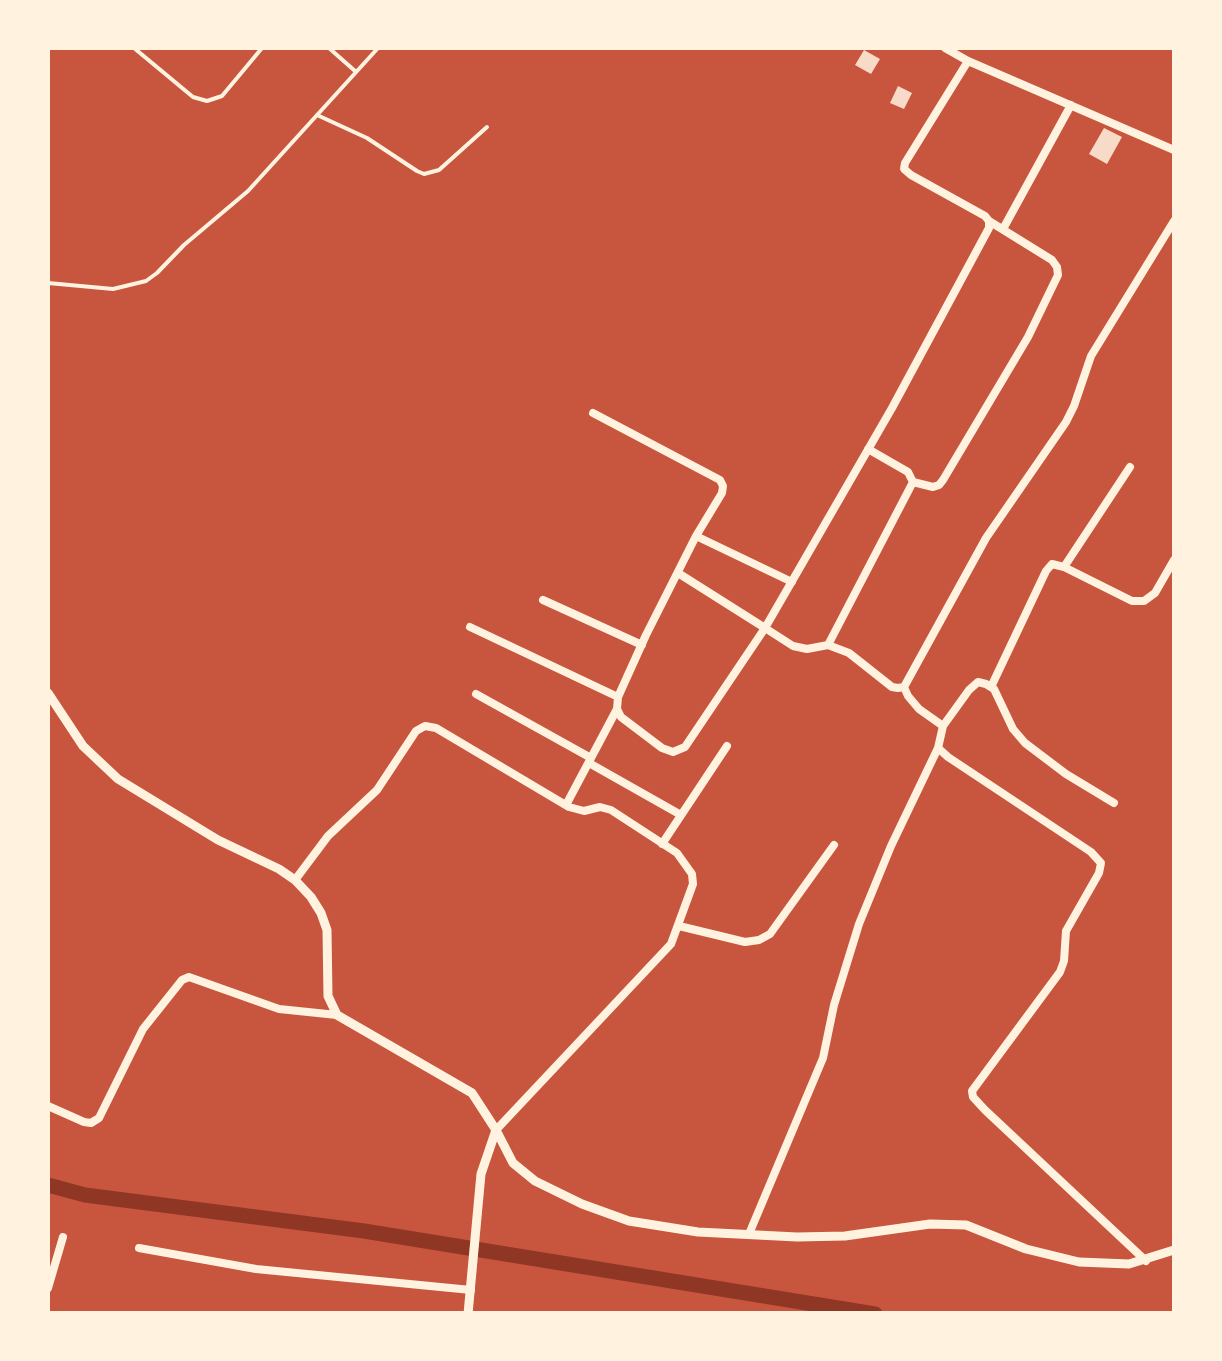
<!DOCTYPE html>
<style>
body{margin:0}
#map{position:relative;width:1222px;height:1361px;overflow:hidden;background:#c8553d;font-family:"Archivo Narrow",sans-serif}
canvas{display:block}
.frame{position:absolute;inset:0;border:50px solid #fff3e0;pointer-events:none}
</style>
<div id="map">
<canvas width="1222" height="1361"></canvas>
<div class="frame"></div>
</div>
<script>
const c = document.querySelector('canvas').getContext('2d');
c.lineJoin = 'round';
function toPath(rows) {
  const path = new Path2D();
  for (const r of rows) {
    path.moveTo(r[0], r[1]);
    for (let i = 2; i < r.length; i += 2) path.lineTo(r[i], r[i + 1]);
  }
  return path;
}
function strokePath(path, color, width, dash) {
  c.strokeStyle = color;
  c.lineWidth = width;
  c.lineCap = dash ? 'butt' : 'round';
  c.setLineDash(dash || []);
  c.stroke(path);
}
function fillPath(path, color) {
  c.fillStyle = color;
  c.fill(path, 'evenodd');
}
strokePath(toPath([
 [48,1185,85,1195,364,1231,875,1314]
]), '#8f3625', 15);
fillPath(toPath([
 [864,50,880,59,871,74,855,65],
 [898,86,912,93,904,109,890,103],
 [1104,128,1122,137,1107,164,1089,154]
]), '#f7dbc8');
strokePath(toPath([
 [134,48,193,97,207,101,222,96,262,48],
 [329,48,355,71],
 [317,115,367,138,417,171,424,174,439,170,487,127],
 [48,283,113,289,146,281,157,273,184,245,248,191,378,48]
]), '#fff3e0', 4);
strokePath(toPath([
 [945,48,968,61,1174,150],
 [1003,229,1071,105],
 [593,413,720,480,723,486,722,493,696,536,646,635,618,697,617,709,621,717,662,748,673,752,685,747,765,628,793,646,807,649,828,645,849,653,892,687,898,688,904,687,986,538,1066,422,1074,406,1091,356,1174,221],
 [913,482,933,487,939,485,943,480,1028,337,1058,275,1057,267,1052,260,989,221],
 [696,536,792,582],
 [1064,567,1130,467],
 [678,573,765,628,892,408,989,228,989,221,985,216,911,175,904,169,905,163,968,61],
 [543,600,642,645],
 [470,627,618,697],
 [828,645,913,482,908,472,868,449],
 [904,687,908,696,919,709,943,726,938,748,948,757,1091,852,1101,863,1099,873,1066,931,1064,961,1060,972,972,1091,973,1097,985,1110,1146,1261],
 [991,687,1046,571,1052,564,1064,567,1132,601,1144,601,1155,593,1174,560],
 [476,694,591,758],
 [943,726,969,690,978,682,986,684,994,689,1013,729,1025,743,1066,774,1114,803],
 [589,763,681,815],
 [566,805,617,709],
 [662,844,727,746],
 [295,880,328,836,377,790,416,731,425,726,436,728,569,807,584,811,600,807,611,810,677,853,692,874,693,884,671,944,496,1130],
 [679,926,745,942,759,940,770,934,834,845],
 [48,1106,84,1122,91,1123,99,1118,143,1029,182,980,189,977,279,1009,337,1015],
 [749,1234,823,1058,834,1005,859,924,891,846,938,748],
 [139,1248,256,1269,471,1290],
 [48,1288,63,1237]
]), '#fff3e0', 8);
strokePath(toPath([
 [48,693,83,746,118,779,218,840,279,869,295,880,311,897,321,913,327,930,328,996,337,1015,472,1093,496,1130,513,1163,535,1181,582,1204,629,1221,698,1232,797,1237,845,1236,930,1224,966,1225,1026,1249,1079,1262,1129,1264,1174,1250],
 [468,1314,481,1174,496,1130]
]), '#fff3e0', 9);
</script>
